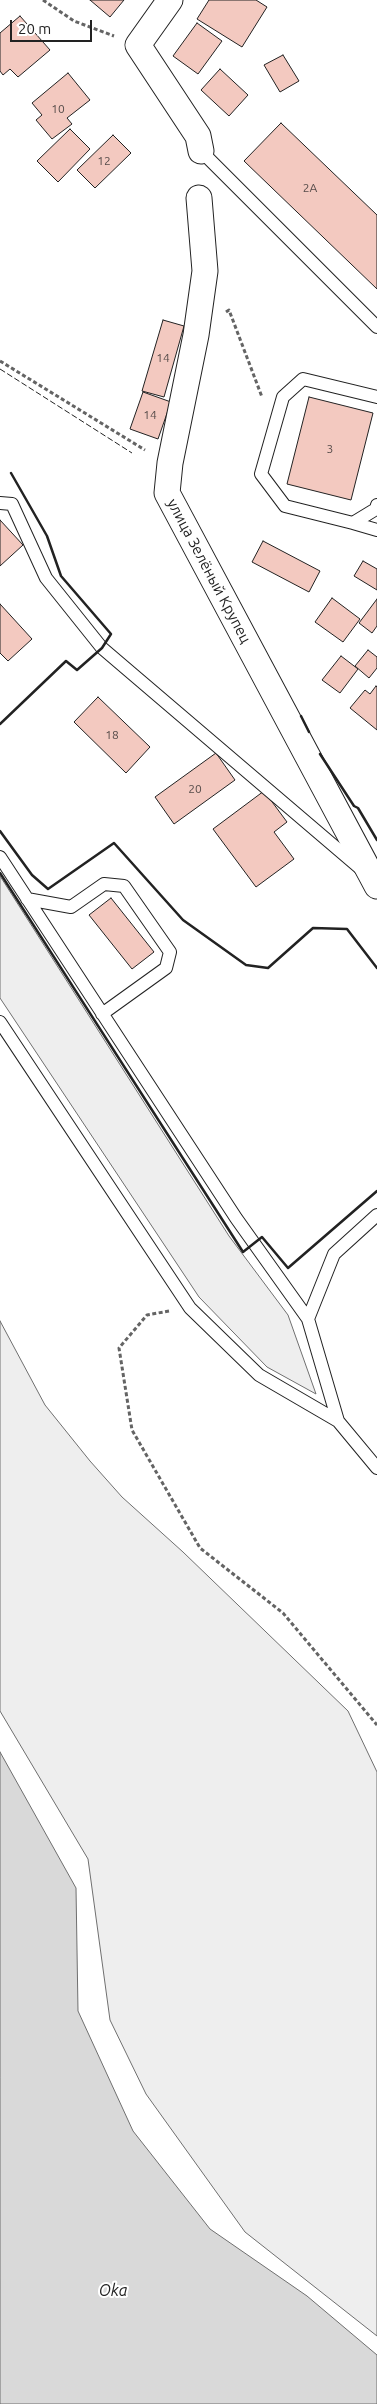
<!DOCTYPE html>
<meta charset="utf-8">
<style>
body{margin:0}
#map{position:relative;width:377px;height:2404px;overflow:hidden;background:#fff;font-family:Ubuntu,sans-serif}
canvas{display:block}
.scale{position:absolute;left:10px;top:20px;width:82px;height:22px;box-sizing:border-box;border:2px solid #222;border-top:0;padding-left:6px;font-size:15px;line-height:18px;white-space:nowrap;color:#222;-webkit-text-stroke:4px #fff;paint-order:stroke}
</style>
<div id="map">
<canvas width="377" height="2404"></canvas>
<div class="scale">20 m</div>
</div>
<script>
const c = document.querySelector('canvas').getContext('2d');
c.lineJoin = 'round';
function fillPath(path, color) {
  c.fillStyle = color;
  c.fill(path, 'evenodd');
}
function toPath(rows) {
  const path = new Path2D();
  for (const r of rows) {
    path.moveTo(r[0], r[1]);
    for (let i = 2; i < r.length; i += 2) path.lineTo(r[i], r[i + 1]);
  }
  return path;
}
function strokePath(path, color, width, dash) {
  c.strokeStyle = color;
  c.lineWidth = width;
  c.lineCap = dash ? 'butt' : 'round';
  c.setLineDash(dash || []);
  c.stroke(path);
}
function label(font, color, halo, rows, align = 'center') {
  c.font = font + ' Ubuntu,sans-serif';
  c.lineWidth = 4;
  c.setLineDash([]);
  c.textBaseline = 'middle';
  c.strokeStyle = halo;
  c.fillStyle = color;
  for (const [text, x, y, turn = 0] of rows) {
    c.save();
    c.translate(x, y);
    c.rotate((+turn || 0) * Math.PI / 180);
    c.textAlign = isNaN(turn) ? turn : align;
    if (halo) c.strokeText(text, 0, 0);
    c.fillText(text, 0, 0);
    c.restore();
  }
}
const green = toPath([
 [0,876,229,1236,288,1315,316,1394,267,1367,199,1297,0,998,0,876],
 [0,1321,45,1405,90,1461,122,1497,183,1552,348,1711,377,1772,377,2336,245,2232,146,2094,110,2020,88,1859,0,1711,0,1321]
]);
fillPath(green, '#eee');
strokePath(green, '#6f6f6f', 1);
const water = toPath([
 [0,1752,76,1888,78,2011,133,2131,210,2229,307,2296,377,2355,377,2404,0,2404,0,1752]
]);
fillPath(water, '#d9d9d9');
strokePath(water, '#6f6f6f', 1);
const building = toPath([
 [90,0,124,0,110,17,90,0],
 [209,0,256,0,267,7,242,47,197,19,209,0],
 [20,16,50,50,18,77,10,69,3,75,0,71,0,33,20,16],
 [197,23,222,41,198,74,173,56,197,23],
 [283,55,299,81,280,92,264,65,283,55],
 [220,69,248,95,229,116,201,90,220,69],
 [68,73,90,100,67,118,72,124,52,139,36,120,42,115,32,103,68,73],
 [281,123,377,215,377,289,244,161,281,123],
 [70,129,90,149,58,182,37,161,70,129],
 [113,135,131,153,95,188,77,170,113,135],
 [163,320,184,326,164,397,142,391,163,320],
 [143,392,171,402,158,439,130,429,143,392],
 [309,397,373,413,351,500,287,484,309,397],
 [0,520,23,545,0,566,0,520],
 [263,541,320,571,309,592,252,562,263,541],
 [363,561,377,569,377,590,354,576,363,561],
 [332,598,360,619,343,642,315,622,332,598],
 [377,599,377,626,372,633,359,623,377,599],
 [0,604,32,639,8,661,0,653,0,604],
 [368,650,377,657,377,668,369,678,355,666,368,650],
 [341,656,358,669,340,693,322,680,341,656],
 [376,686,377,687,377,730,350,708,365,690,370,694,376,686],
 [98,697,150,747,126,773,74,722,98,697],
 [216,753,235,780,174,824,155,797,216,753],
 [264,791,287,822,274,832,294,859,256,887,213,829,264,791],
 [111,898,154,952,132,969,89,915,111,898]
]);
fillPath(building, '#f3c9c0');
strokePath(building, '#222', 1);
const service = toPath([
 [201,151,377,327],
 [377,397,303,379,283,397,261,474,285,506,353,523,376,509,377,505],
 [0,503,12,504,46,578,102,648,361,869],
 [353,523,377,530],
 [0,857,236,1218,308,1319],
 [27,899,71,907,104,884,124,886,170,952,166,968,102,1014],
 [0,1022,190,1308,259,1375,338,1421],
 [377,1215,334,1254,308,1319,338,1421,377,1468]
]);
const minor = toPath([
 [170,0,138,45,198,136,201,151],
 [199,198,205,271,196,335,170,463,167,493,377,886]
]);
strokePath(service, '#222', 14);
strokePath(minor, '#222', 27);
strokePath(toPath([
 [43,0,74,21,114,36],
 [226,312,229,310,262,397],
 [0,361,145,450],
 [169,1311,147,1315,119,1348,132,1430,200,1548,283,1613,377,1725]
]), '#646464', 3, [4, 2.5]);
strokePath(service, '#fff', 12);
strokePath(minor, '#fff', 25);
strokePath(toPath([
 [0,369,132,453]
]), '#222', 1, [6, 2.5]);
strokePath(toPath([
 [301,716,309,732],
 [0,724,66,661,77,670,102,648,111,634,61,576,47,536,11,473],
 [320,754,354,806,358,808,377,840],
 [0,831,32,875,48,889,114,843,183,920,246,965,268,968,313,928,347,929,377,968],
 [0,873,243,1252,262,1237,288,1268,377,1191]
]), '#222', 2.5);
label('12px', '#564c4a', null, [
 ["10",58,109],
 ["12",104,161],
 ["2А",310,188],
 ["14",163,358],
 ["14",150,415],
 ["3",330,449],
 ["18",112,735],
 ["20",195,789]
]);
label('15px', '#222', '#fff', [
 ["улица Зелёный Крупец",209,571,62]
]);
label('italic 16px', '#222', '#fff', [
 ["Oka",113,2291]
]);
</script>
